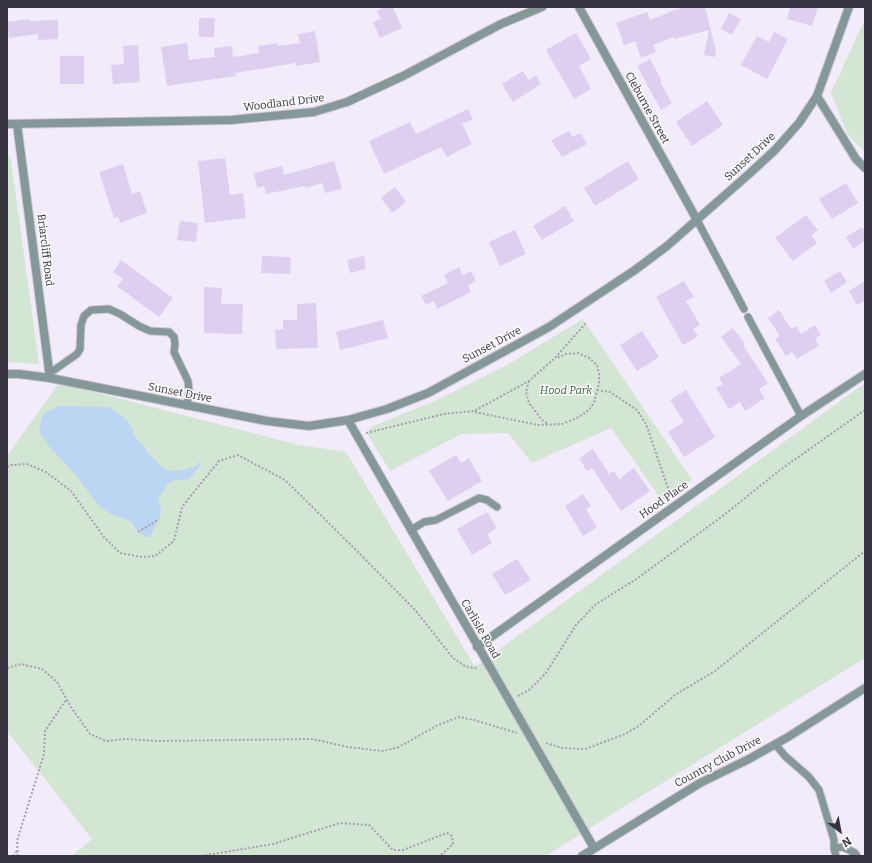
<!DOCTYPE html>
<style>
body{margin:0}
#map{position:relative;width:872px;height:863px;overflow:hidden;background:#f2ecfa;font-family:Bitter,serif}
canvas{display:block}
.frame{position:absolute;inset:0;border:8px solid #37323f;pointer-events:none}
.north{position:absolute;left:820px;top:811px;width:40px;height:40px;-webkit-text-stroke:3px #fcfcfc;paint-order:stroke;rotate:148deg;font-size:11px;font-weight:700;line-height:16px;text-align:center;color:#37323f}
.north::after{content:'';display:block;margin:auto;width:14px;height:18px;background:#37323f;clip-path:polygon(50% 0,100% 100%,50% 72%,0 100%)}
</style>
<div id="map">
<canvas width="872" height="863"></canvas>
<div class="frame"></div>
<div class="north">N</div>
</div>
<script>
const c = document.querySelector('canvas').getContext('2d');
c.lineJoin = 'round';
function fillPath(path, color) {
  c.fillStyle = color;
  c.fill(path, 'evenodd');
}
function toPath(rows) {
  const path = new Path2D();
  for (const r of rows) {
    path.moveTo(r[0], r[1]);
    for (let i = 2; i < r.length; i += 2) path.lineTo(r[i], r[i + 1]);
  }
  return path;
}
function strokePath(path, color, width, dash) {
  c.strokeStyle = color;
  c.lineWidth = width;
  c.lineCap = dash ? 'butt' : 'round';
  c.setLineDash(dash || []);
  c.stroke(path);
}
function label(font, color, halo, rows, align = 'center') {
  c.font = font + ' Bitter,serif';
  c.lineWidth = 3;
  c.setLineDash([]);
  c.textBaseline = 'middle';
  c.strokeStyle = halo;
  c.fillStyle = color;
  for (const [text, x, y, turn = 0] of rows) {
    c.save();
    c.translate(x, y);
    c.rotate((+turn || 0) * Math.PI / 180);
    c.textAlign = isNaN(turn) ? turn : align;
    if (halo) c.strokeText(text, 0, 0);
    c.fillText(text, 0, 0);
    c.restore();
  }
}
fillPath(toPath([
 [865,19,865,152,848,135,831,93],
 [7,154,11,160,39,364,7,362],
 [583,319,692,480,662,501,611,428,532,463,508,433,462,434,390,471,368,435,368,430,371,427,439,399,507,365],
 [59,383,299,445,346,452,475,667,865,383,865,658,614,813,546,856,72,856,92,839,7,731,7,456]
]), '#d3e5d3');
fillPath(toPath([
 [58,406,110,407,127,420,133,430,133,434,139,442,142,444,149,455,166,470,176,471,186,469,196,466,199,462,201,465,189,479,174,480,168,484,158,499,161,510,160,517,150,537,146,537,135,529,132,522,111,514,100,507,76,475,48,445,39,431,43,414]
]), '#bcd5f2');
fillPath(toPath([
 [385,7,393,7,402,28,380,38,373,22,381,18,377,11],
 [686,7,705,7,716,51,715,57,704,55,709,30,674,39,674,37,653,45,656,52,641,58,635,41,624,45,616,23,647,12,650,20,668,13,668,12],
 [790,7,818,7,812,26,787,19],
 [729,13,741,19,732,35,721,29],
 [199,18,215,18,214,37,199,37],
 [29,19,29,21,58,20,58,39,38,40,38,34,9,38,7,22],
 [315,31,320,62,296,66,296,63,235,73,236,76,167,86,161,47,187,43,189,60,215,57,214,48,232,46,233,57,259,53,258,46,278,43,278,46,300,43,298,34],
 [774,32,788,39,767,79,741,65,757,36,769,42],
 [576,33,591,59,579,66,591,89,574,99,546,50],
 [138,45,140,82,113,84,111,65,124,64,123,46],
 [60,56,84,56,84,84,60,84],
 [650,59,662,81,660,82,672,103,661,110,637,66],
 [523,71,529,80,536,75,541,84,513,102,502,84],
 [707,101,723,125,692,146,676,122],
 [468,109,473,119,462,124,472,144,447,157,441,147,384,174,369,141,410,122,416,134],
 [569,131,573,137,580,133,587,144,562,157,551,140],
 [225,158,230,195,243,193,246,218,205,223,198,161],
 [334,161,342,189,325,193,322,183,305,188,305,186,266,194,264,186,257,188,254,173,282,166,284,175],
 [628,161,639,179,595,206,584,188],
 [123,164,132,194,140,191,147,213,120,223,118,217,114,218,99,172],
 [846,183,858,203,832,219,819,199],
 [395,187,406,202,392,213,381,198],
 [565,206,574,221,542,240,533,226],
 [806,215,818,230,811,235,817,243,793,261,775,238],
 [180,221,198,223,196,242,177,240],
 [862,227,865,232,865,241,853,249,846,237],
 [515,230,526,254,500,266,489,242],
 [262,256,291,257,290,274,261,273],
 [364,256,366,269,350,273,347,260],
 [121,260,173,298,159,317,117,286,123,279,113,272],
 [459,267,463,275,471,271,476,281,468,285,471,292,437,309,434,301,426,305,421,296,448,283,444,275],
 [840,271,847,282,831,293,824,281],
 [684,281,694,297,686,301,700,325,693,329,698,336,683,345,656,297],
 [865,281,865,301,857,305,849,291],
 [204,287,222,288,221,304,243,304,242,334,204,333],
 [316,303,318,348,276,349,275,330,283,329,283,320,297,320,297,304],
 [779,310,791,329,796,326,801,334,815,325,821,335,815,338,819,346,797,359,792,352,786,356,775,339,780,336,768,318],
 [383,320,388,338,340,350,336,332],
 [733,328,745,344,743,345,768,383,759,389,765,398,745,411,740,402,729,409,716,388,723,384,719,378,741,364,721,337],
 [642,331,659,357,637,371,620,345],
 [686,390,715,437,684,457,668,432,684,422,670,400],
 [593,449,609,474,614,471,619,479,634,468,650,491,621,511,592,468,587,471,579,458],
 [456,455,461,463,469,458,482,481,448,501,429,471],
 [583,494,591,506,586,509,597,527,583,536,565,506],
 [487,512,497,528,487,534,492,543,472,555,457,529],
 [517,559,531,580,505,595,492,574]
]), '#ddcff0');
const service = toPath([
 [697,220,744,309],
 [748,317,801,416],
 [50,373,77,354,80,349,81,325,84,316,91,310,109,309,120,314,139,326,150,331,169,332,174,337,175,344,174,352,188,381,189,391,187,406],
 [411,530,424,522,436,520,479,498,487,500,497,507],
 [775,744,785,756,809,777,819,790,834,840,834,849,836,856],
 [834,848,843,847,855,853,857,856]
]);
const minor = toPath([
 [579,7,697,220],
 [817,96,856,159,865,168],
 [7,124,231,120,314,112,347,102,403,76,501,24,542,7],
 [17,124,50,378],
 [7,374,19,374,50,378,267,421,309,426,348,420,387,409,428,393,549,327,635,270,667,246,749,174,775,150,799,123,817,96,849,7],
 [348,420,594,848],
 [477,647,801,416,865,374],
 [582,856,700,783,749,759,788,737,865,688]
]);
strokePath(service, '#cdc7d5', 9);
strokePath(minor, '#cdc7d5', 10);
strokePath(toPath([
 [529,381,526,392,529,403,542,420,548,424],
 [597,390,610,392,637,410,646,424,671,497],
 [475,412,538,425,562,424,579,417,589,410,594,403,599,383,599,374,597,365,589,358,578,353,566,354,556,358],
 [366,433,444,414,474,411,529,381,555,358,586,323],
 [7,467,11,465,27,464,46,472,71,491,104,537,120,553,142,557,155,556,174,541,182,507,219,461,238,455,285,480,355,549,416,611,453,658,466,667,475,668,478,666],
 [138,532,158,520],
 [7,668,21,664,42,669,57,682,71,707,90,734,106,741,125,739,158,741,312,739,348,747,383,751,399,747,438,725,459,717,474,720,517,733],
 [518,696,529,690,546,673,576,625,596,604,635,580,724,515,780,470,865,410],
 [546,743,562,748,585,749,625,734,640,725,675,695,715,671,865,551],
 [13,856,17,851],
 [18,856,17,841,44,754,45,731,66,700],
 [201,856,273,844,340,823,369,825,393,850,403,850,447,833,452,836,453,844,440,856]
]), '#a59fad', 2, [2, 2]);
strokePath(service, '#859898', 7);
strokePath(minor, '#859898', 8);
label('11px', '#37323f', '#fcfcfc', [
 ["Woodland Drive",284,103,-7],
 ["Cleburne Street",647,108,61],
 ["Sunset Drive",750,157,-43],
 ["Briarcliff Road",45,250,83],
 ["Sunset Drive",492,345,-28],
 ["Sunset Drive",180,393,11],
 ["Hood Place",664,500,-35],
 ["Carlisle Road",480,629,60],
 ["Country Club Drive",718,762,-28]
]);
label('italic 11px', '#376038', '#fcfcfc', [
 ["Hood Park",566,391]
]);
</script>
